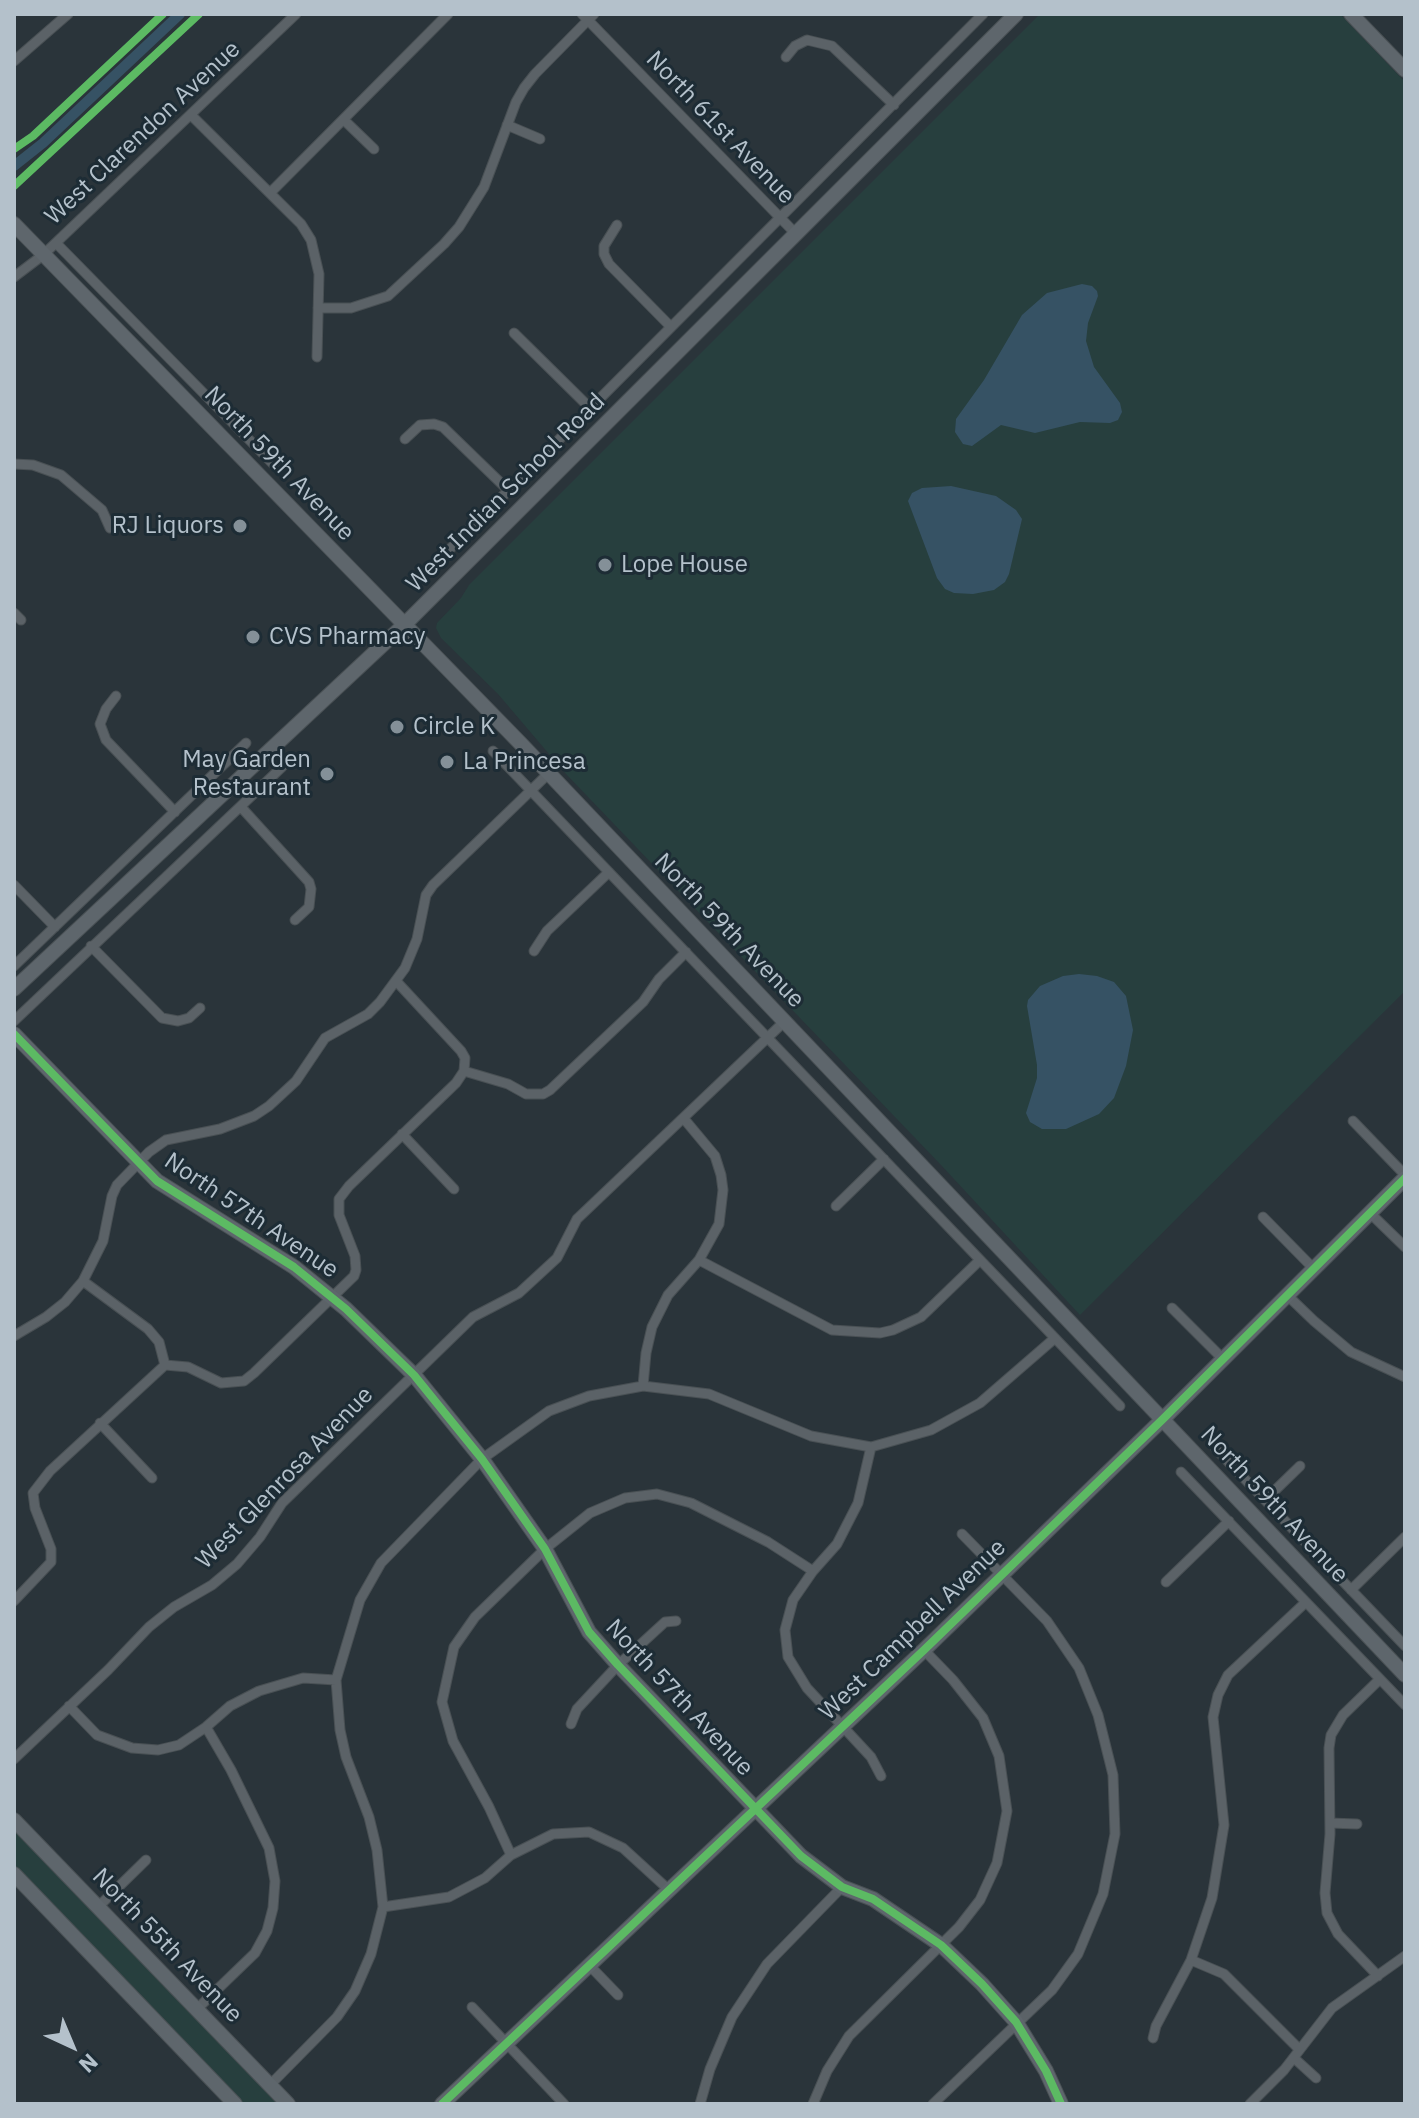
<!DOCTYPE html>
<style>
body{margin:0}
#map{position:relative;width:1419px;height:2118px;overflow:hidden;background:#2a343a;font-family:"IBM Plex Sans",sans-serif}
canvas{display:block}
.frame{position:absolute;inset:0;border:16px solid #b4c1cb;pointer-events:none}
.north{position:absolute;left:32px;top:2006px;width:80px;height:80px;-webkit-text-stroke:6px #1d2c35;paint-order:stroke;rotate:136deg;font-size:22px;font-weight:700;line-height:32px;text-align:center;color:#b4c1cb}
.north::after{content:'';display:block;margin:auto;width:28px;height:36px;background:#b4c1cb;clip-path:polygon(50% 0,100% 100%,50% 72%,0 100%)}
</style>
<div id="map">
<canvas width="1419" height="2118"></canvas>
<div class="frame"></div>
<div class="north">N</div>
</div>
<script>
const c = document.querySelector('canvas').getContext('2d');
c.lineJoin = 'round';
function fillPath(path, color) {
  c.fillStyle = color;
  c.fill(path, 'evenodd');
}
function toPath(rows) {
  const path = new Path2D();
  for (const r of rows) {
    path.moveTo(r[0], r[1]);
    for (let i = 2; i < r.length; i += 2) path.lineTo(r[i], r[i + 1]);
  }
  return path;
}
function strokePath(path, color, width, dash) {
  c.strokeStyle = color;
  c.lineWidth = width;
  c.lineCap = dash ? 'butt' : 'round';
  c.setLineDash(dash || []);
  c.stroke(path);
}
function label(font, color, halo, rows, align = 'center') {
  c.font = font + ' "IBM Plex Sans",sans-serif';
  c.lineWidth = 6;
  c.setLineDash([]);
  c.textBaseline = 'middle';
  c.strokeStyle = halo;
  c.fillStyle = color;
  for (const [text, x, y, turn = 0] of rows) {
    c.save();
    c.translate(x, y);
    c.rotate((+turn || 0) * Math.PI / 180);
    c.textAlign = isNaN(turn) ? turn : align;
    if (halo) c.strokeText(text, 0, 0);
    c.fillText(text, 0, 0);
    c.restore();
  }
}
fillPath(toPath([
 [1040,14,1340,14,1405,82,1405,991,1080,1315,941,1165,566,774,498,694,441,638,436,628,437,623,461,598,469,585],
 [14,1827,279,2104,241,2104,14,1866]
]), '#273f3e');
fillPath(toPath([
 [1082,284,1092,286,1097,291,1098,296,1088,323,1086,341,1094,367,1120,403,1122,412,1118,420,1110,423,1080,422,1035,433,1001,425,972,446,963,444,955,432,956,419,984,380,1022,315,1047,293],
 [951,486,996,496,1016,510,1022,519,1009,574,1005,582,994,590,973,594,954,593,945,589,937,578,908,501,912,493,922,488],
 [1079,974,1097,976,1114,982,1126,996,1133,1030,1126,1066,1114,1098,1099,1114,1066,1129,1042,1129,1030,1122,1026,1113,1037,1078,1037,1065,1027,1006,1028,1000,1040,986,1063,976]
]), '#365264');
strokePath(toPath([
 [14,166,43,143,180,14]
]), '#365264', 10);
const street = toPath([
 [582,14,797,235],
 [786,57,795,46,807,40,832,46,894,105],
 [14,61,68,14],
 [192,116,301,224,311,240,319,274,317,357],
 [344,120,374,149],
 [507,125,540,139],
 [270,193,448,14],
 [617,225,604,246,604,254,609,264,671,327],
 [56,243,278,469],
 [14,277,43,255,296,14],
 [318,308,351,308,388,296,444,244,459,227,484,187,516,102,524,88,535,74,594,14],
 [514,333,590,408],
 [405,439,420,425,434,424,443,427,508,490],
 [14,464,33,465,61,475,102,510,110,528],
 [439,560,983,14],
 [14,613,21,620],
 [116,696,106,709,100,724,106,740,175,812],
 [493,751,1120,1406],
 [241,807,309,882,311,889,309,907,295,920],
 [14,885,55,927],
 [91,946,162,1018,178,1021,189,1018,200,1008],
 [534,951,547,931,609,872],
 [14,966,246,743],
 [397,982,461,1051,465,1058,464,1071],
 [14,1021,282,767],
 [1353,1121,1405,1175],
 [402,1134,454,1189],
 [836,1206,884,1159],
 [1370,1213,1405,1247],
 [1263,1217,1314,1269],
 [699,1260,832,1330,880,1333,893,1330,921,1317,980,1260],
 [83,1281,148,1329,159,1342,165,1365],
 [1287,1295,1314,1321,1351,1352,1405,1377],
 [1172,1308,1223,1359],
 [14,1336,46,1317,65,1302,83,1281,103,1241,112,1196,117,1185,149,1152,166,1140,220,1129,254,1116,269,1106,296,1081,325,1038,368,1014,380,1002,405,968,417,939,426,895,433,885,549,773],
 [643,1386,646,1353,652,1327,668,1295,699,1260,719,1224,723,1190,721,1175,715,1156,685,1120],
 [100,1423,152,1478],
 [871,1447,858,1503,837,1544,813,1571,793,1600,785,1630,788,1657,807,1688,871,1757,881,1776],
 [1216,1449,1405,1646],
 [1181,1472,1405,1705],
 [1265,1500,1300,1466],
 [1166,1582,1229,1521],
 [1351,1590,1405,1537],
 [14,1601,51,1562,51,1549,35,1508,33,1493,50,1471,165,1365,188,1367,221,1383,244,1381,254,1373,354,1276,356,1270,355,1256,339,1215,339,1199,349,1186,456,1083,464,1071,508,1084,526,1094,543,1094,550,1090,643,1002,659,979,686,952],
 [69,1706,97,1735,132,1748,158,1750,179,1745,206,1727,230,1706,259,1691,303,1678,336,1680],
 [571,1724,577,1709,618,1665,665,1622,676,1621],
 [14,1759,108,1670,149,1627,174,1607,212,1585,237,1564,260,1537,282,1503,473,1317,519,1293,557,1258,577,1219,785,1021],
 [1330,1823,1357,1824],
 [511,1855,489,1807,453,1741,442,1702,454,1647,475,1617,545,1549,590,1513,625,1498,657,1494,691,1503,768,1542,813,1571],
 [99,1906,146,1860],
 [383,1907,449,1897,485,1878,511,1855,553,1834,589,1832,623,1848,669,1890],
 [1191,1960,1224,1974,1299,2049],
 [590,1966,618,1995],
 [1378,1976,1338,1934,1327,1913,1325,1893,1330,1834,1329,1748,1331,1735,1343,1715,1380,1679],
 [472,2007,564,2104],
 [197,2009,255,1953,267,1931,273,1908,275,1881,269,1848,231,1770,206,1727],
 [1153,2038,1156,2026,1191,1960,1212,1898,1224,1825,1213,1717,1218,1695,1228,1675,1306,1602],
 [1294,2058,1316,2078],
 [270,2085,337,2017,355,1991,371,1954,383,1907,377,1850,369,1817,346,1757,340,1730,336,1680,360,1600,381,1563,482,1459,549,1411,589,1396,643,1386,709,1394,811,1436,871,1447,931,1430,980,1403,1055,1338],
 [700,2104,710,2069,732,2017,767,1964,842,1887],
 [813,2104,827,2071,849,2036,959,1927,980,1900,997,1863,1007,1811,999,1756,983,1718,953,1680,924,1650],
 [933,2104,1052,1990,1078,1954,1103,1894,1115,1834,1113,1775,1098,1715,1079,1668,1047,1621,962,1534],
 [1250,2104,1284,2070,1332,2008,1405,1956]
]);
const secondary = toPath([
 [1351,14,1405,70],
 [14,224,522,745,1405,1675],
 [14,989,405,624,1016,14],
 [14,1034,157,1181,294,1267,346,1309,414,1375,482,1459,545,1549,589,1632,618,1665,801,1856,842,1887,873,1899,941,1945,982,1984,1016,2022,1046,2071,1061,2104],
 [14,1820,288,2104],
 [14,1874,235,2104],
 [442,2104,924,1650,1163,1419,1405,1178]
]);
strokePath(street, '#495054', 11);
strokePath(secondary, '#495054', 16);
strokePath(street, '#5b6267', 9);
strokePath(secondary, '#5e666c', 14);
strokePath(toPath([
 [14,149,33,136,163,14],
 [14,186,199,14],
 [14,1034,157,1181,294,1267,346,1309,414,1375,482,1459,545,1549,589,1632,618,1665,801,1856,842,1887,873,1899,941,1945,982,1984,1016,2022,1046,2071,1061,2104],
 [442,2104,924,1650,1163,1419,1405,1178]
]), '#5cba63', 8);
for (const [x, y, r, color] of [
 [240,526,8,"#849098"],
 [605,565,8,"#849098"],
 [253,637,8,"#849098"],
 [397,727,8,"#849098"],
 [447,762,8,"#849098"],
 [327,774,8,"#849098"]
]) {
  const dot = new Path2D();
  dot.arc(x, y, r, 0, 2 * Math.PI);
  c.fillStyle = color;
  c.fill(dot);
  strokePath(dot, '#1d2c35', 3);
}
label('24px', '#b4c1cb', '#1d2c35', [
 ["North 61st Avenue",720,128,46],
 ["West Clarendon Avenue",143,133,-43],
 ["North 59th Avenue",279,464,46],
 ["West Indian School Road",506,493,-45],
 ["North 59th Avenue",729,931,46],
 ["North 57th Avenue",251,1216,34],
 ["West Glenrosa Avenue",285,1478,-46],
 ["North 59th Avenue",1274,1505,47],
 ["West Campbell Avenue",913,1630,-44],
 ["North 57th Avenue",679,1698,47],
 ["North 55th Avenue",167,1946,46]
]);
label('24px', '#b4c1cb', '#1d2c35', [
 ["RJ Liquors",224,526,"right"],
 ["Lope House",621,565],
 ["CVS Pharmacy",269,637],
 ["Circle K",413,727],
 ["May Garden",311,760,"right"],
 ["Restaurant",311,788,"right"],
 ["La Princesa",463,762]
], 'left');
</script>
